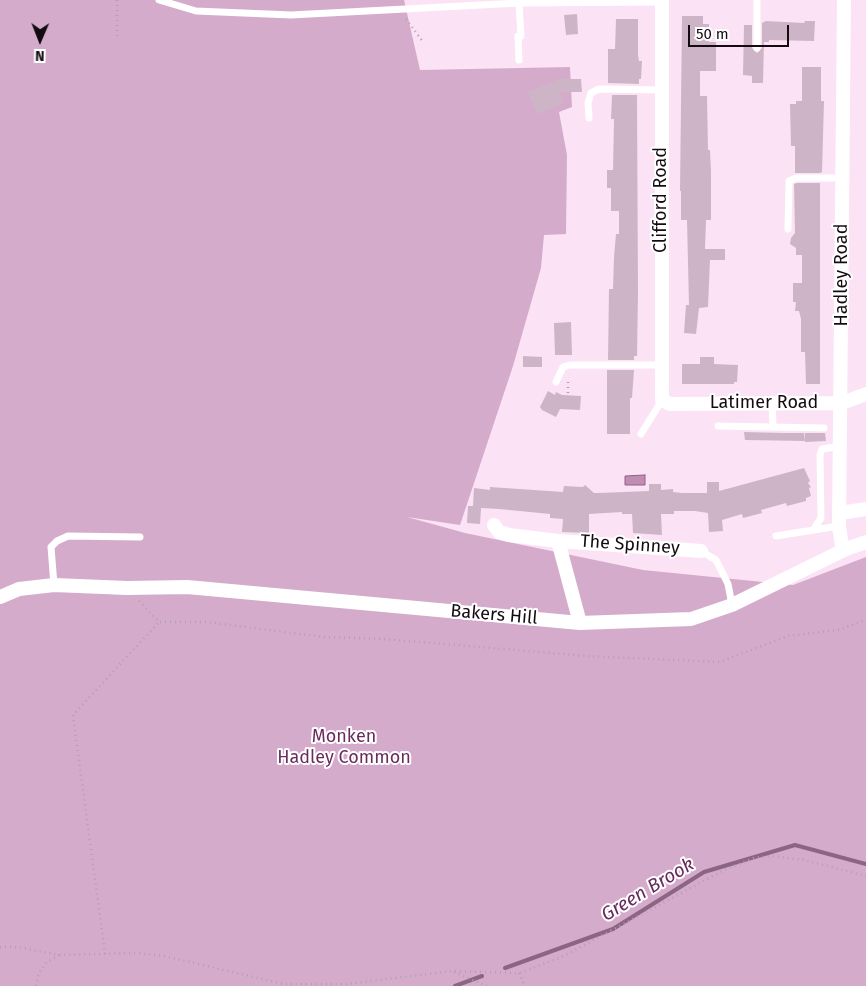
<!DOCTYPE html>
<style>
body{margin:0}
#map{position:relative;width:866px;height:986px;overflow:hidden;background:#fce2f5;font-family:"Fira Sans",sans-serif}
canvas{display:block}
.north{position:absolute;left:15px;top:15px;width:50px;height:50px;-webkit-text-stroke:4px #fff;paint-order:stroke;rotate:181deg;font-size:14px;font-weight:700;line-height:20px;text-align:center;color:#130b11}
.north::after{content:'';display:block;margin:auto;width:18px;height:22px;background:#130b11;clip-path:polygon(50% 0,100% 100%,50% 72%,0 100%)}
.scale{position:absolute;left:688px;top:25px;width:101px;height:22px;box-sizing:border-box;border:2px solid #130b11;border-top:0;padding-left:6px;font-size:15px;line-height:18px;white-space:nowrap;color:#130b11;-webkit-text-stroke:4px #fff;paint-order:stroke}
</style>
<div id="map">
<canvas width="866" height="986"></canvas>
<div class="north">N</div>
<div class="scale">50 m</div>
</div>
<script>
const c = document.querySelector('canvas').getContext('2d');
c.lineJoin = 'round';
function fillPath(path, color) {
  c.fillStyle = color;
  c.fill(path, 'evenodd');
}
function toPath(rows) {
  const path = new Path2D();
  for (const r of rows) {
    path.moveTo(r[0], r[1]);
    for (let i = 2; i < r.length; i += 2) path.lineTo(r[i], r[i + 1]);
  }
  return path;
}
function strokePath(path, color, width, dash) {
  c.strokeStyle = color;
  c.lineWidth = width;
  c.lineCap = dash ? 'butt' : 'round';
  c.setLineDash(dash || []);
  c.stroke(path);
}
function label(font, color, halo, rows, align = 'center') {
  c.font = font + ' "Fira Sans",sans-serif';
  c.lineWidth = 4;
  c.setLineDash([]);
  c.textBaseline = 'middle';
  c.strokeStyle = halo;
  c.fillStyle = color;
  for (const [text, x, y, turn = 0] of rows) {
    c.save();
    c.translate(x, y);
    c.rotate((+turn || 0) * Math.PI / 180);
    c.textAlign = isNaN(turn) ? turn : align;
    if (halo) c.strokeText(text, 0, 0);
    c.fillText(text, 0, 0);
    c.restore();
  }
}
fillPath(toPath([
 [0,0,404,0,420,70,570,67,572,107,559,112,567,155,566,234,544,235,541,268,513,366,460,525,407,517,465,533,643,570,793,585,866,557,866,986,0,986]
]), '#d5abcb');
const water = toPath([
 [645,475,645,485,625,485,625,476,645,475]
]);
fillPath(water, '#c08cb4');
strokePath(water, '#8c6583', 1);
strokePath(toPath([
 [505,968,613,929,704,872,795,845,866,864],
 [455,986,482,976]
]), '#8c6583', 4);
fillPath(toPath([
 [577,14,578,34,566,35,564,15],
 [682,16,703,16,703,24,709,24,709,42,716,42,716,71,700,71,700,96,707,96,708,150,710,150,711,171,711,220,706,220,705,249,725,249,725,260,710,260,708,307,699,308,696,334,684,333,686,305,689,305,687,220,681,220,681,191,680,191],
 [616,19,638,19,638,55,639,61,642,61,641,79,639,79,639,84,608,83,608,49,615,49],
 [766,21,804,23,805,21,815,21,814,41,769,40,769,42,764,42,763,83,752,83,752,76,743,75,744,25,752,25,752,48,757,53,762,48,762,23],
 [802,67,821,67,821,101,824,101,822,172,820,173,795,173,795,146,791,146,790,104,796,104,796,101,802,101],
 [560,79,581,79,582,92,560,92,564,103,537,114,528,92],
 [612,95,637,95,638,293,637,356,634,356,634,360,608,360,609,289,613,289,614,257,616,234,619,234,619,211,611,211,611,188,607,188,607,170,613,170,614,119,611,119],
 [797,183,820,183,820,384,806,384,805,352,801,352,801,319,799,311,795,311,796,302,793,302,793,283,802,283,802,255,796,255,796,248,790,244,791,238,795,233,794,184],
 [571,322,572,355,555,355,554,323],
 [523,356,542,357,542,367,523,367],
 [700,357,714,357,714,364,738,365,737,382,734,382,734,384,682,384,682,364,700,364],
 [607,370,634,370,632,398,630,398,630,434,607,434],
 [548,391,555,395,556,392,562,395,581,396,580,410,560,409,556,417,542,410,540,407],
 [744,432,783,433,783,435,783,433,804,433,805,441,745,440],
 [805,433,825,433,826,441,805,442],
 [804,468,810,481,808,483,811,487,809,488,811,496,806,498,806,501,787,506,786,503,761,510,762,513,743,518,742,514,722,520,723,531,709,532,708,513,695,511,674,511,674,514,661,514,662,535,633,533,632,514,622,514,622,512,589,514,589,533,562,532,563,519,550,518,550,514,499,509,481,508,480,524,467,523,468,506,473,506,474,488,490,490,490,487,563,492,564,486,583,487,585,485,594,493,599,493,649,491,649,484,661,484,661,490,673,489,673,492,682,493,707,493,707,482,719,482,719,491]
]), '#cdb5c7');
strokePath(toPath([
 [117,0,117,40],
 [406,19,423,42],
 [568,382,568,395],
 [139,601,159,622,207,622,324,637,384,639,587,656,720,662,788,636,838,630,866,620],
 [0,947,18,947,59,955,136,953,164,956,284,984,346,984,452,971,519,973,562,957,724,870,754,858,772,856,804,860,866,876],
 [105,954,73,715,159,622],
 [454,972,487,986],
 [519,973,525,986],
 [36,986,39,973,47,962,59,955]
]), '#b49fae', 2.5, [1, 4]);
strokePath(toPath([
 [159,0,196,11,291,15,519,3],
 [757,48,757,0],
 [519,60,518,36,521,36,519,3,662,2],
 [589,118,588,103,591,93,599,89,662,90],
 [788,229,789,181,796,178,843,178],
 [556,382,563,367,570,365,661,365],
 [772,403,773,425],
 [718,426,824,428],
 [641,434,662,400],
 [814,529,821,518,820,455,822,449,841,446],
 [776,536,839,526],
 [701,551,716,560,728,584,732,605],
 [54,585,51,547,57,541,68,536,140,537]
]), '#fff', 7);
strokePath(toPath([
 [662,0,662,400,670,404,842,403,866,394],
 [844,0,839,526,842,546,846,549],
 [840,513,866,509],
 [494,525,499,532,509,535,558,541,701,551],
 [558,541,580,623],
 [0,597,19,589,54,585,127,588,187,587,580,623,691,619,732,605,846,549,866,542]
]), '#fff', 14);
label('18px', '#130b11', '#fff', [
 ["Clifford Road",661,200,-90],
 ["Hadley Road",842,275,-90],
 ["Latimer Road",764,403],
 ["The Spinney",630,545,4],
 ["Bakers Hill",494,615,5]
]);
label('18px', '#6a2b5e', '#fff', [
 ["Monken",344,737],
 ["Hadley Common",344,758]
]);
label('italic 19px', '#68295c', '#fff', [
 ["Green Brook",648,890,-31]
]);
</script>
